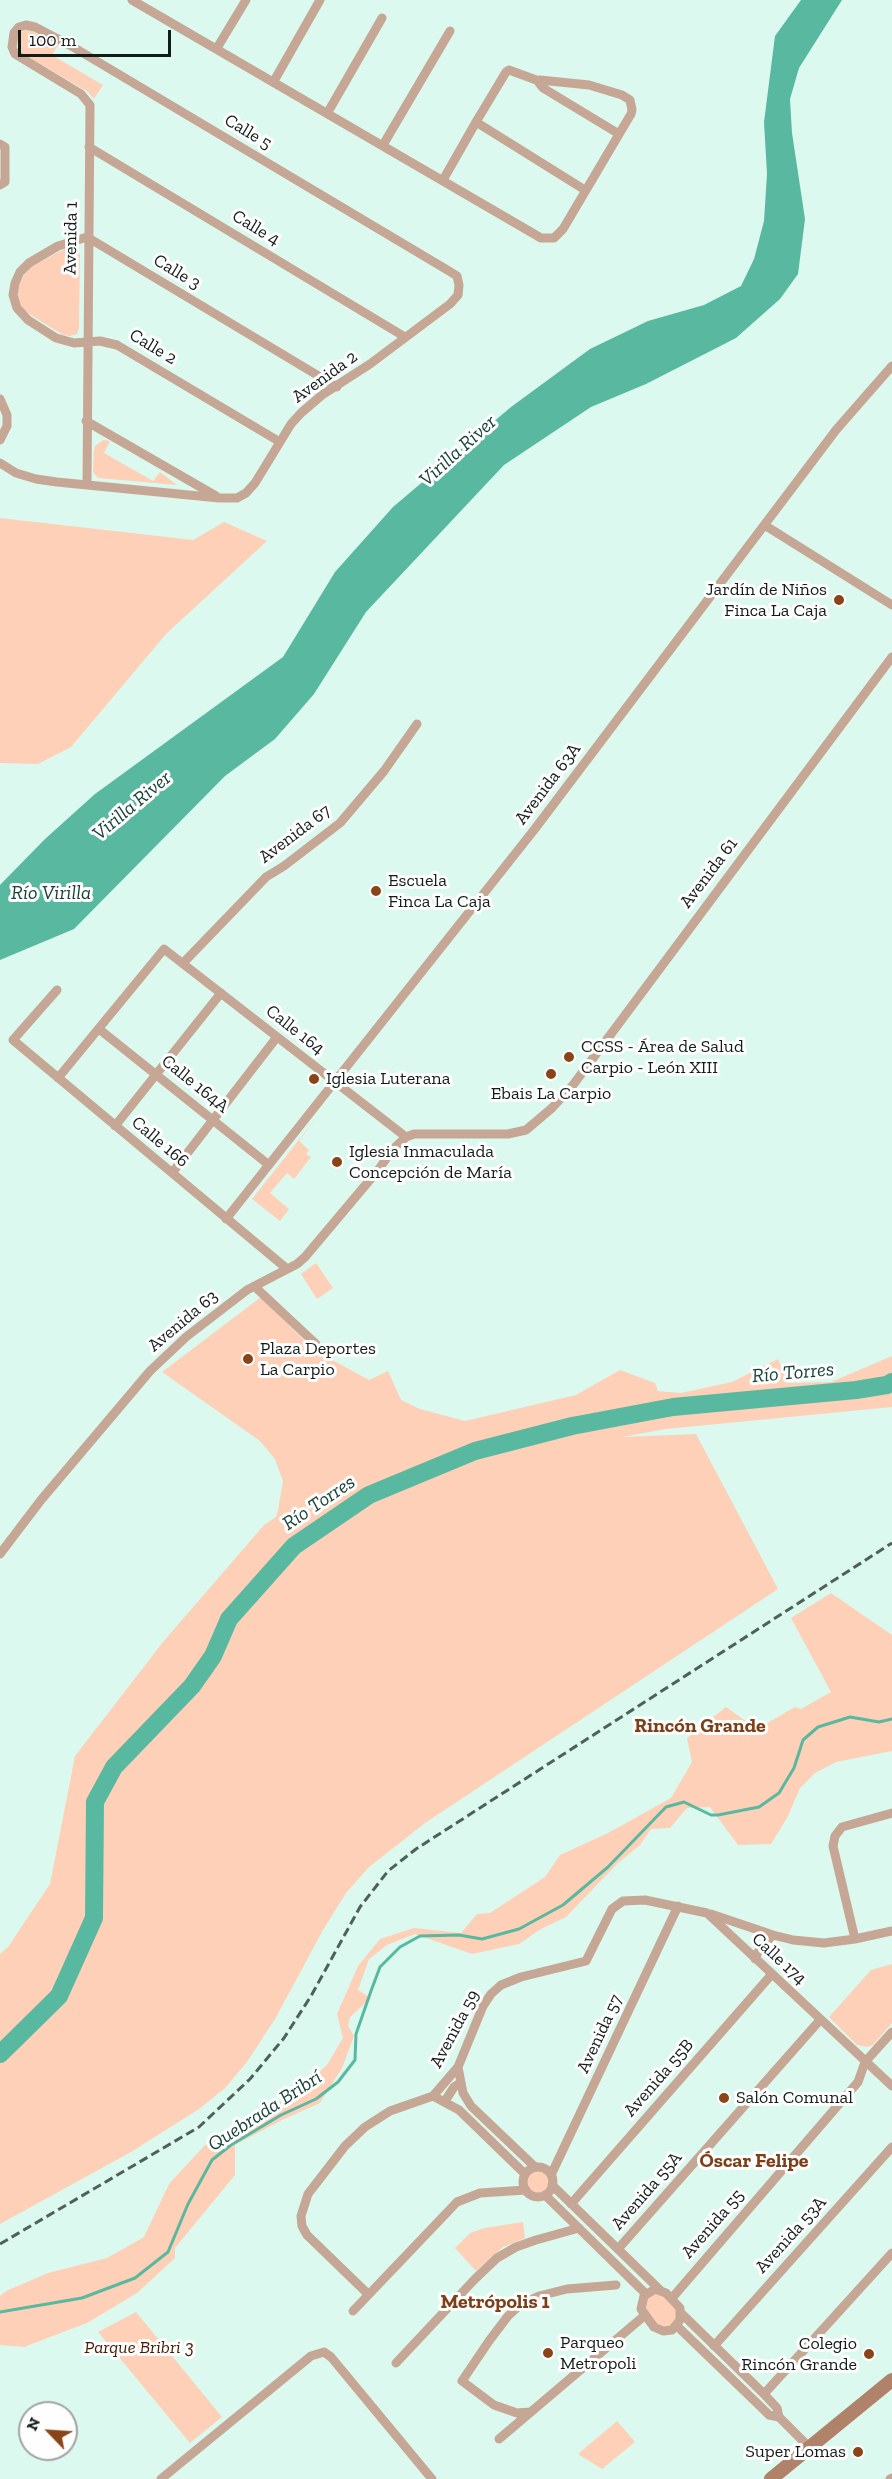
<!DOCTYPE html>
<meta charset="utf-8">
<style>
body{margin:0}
#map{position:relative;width:892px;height:2479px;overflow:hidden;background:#dcf9ef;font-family:"Zilla Slab",serif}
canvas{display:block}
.north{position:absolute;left:18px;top:2401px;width:60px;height:60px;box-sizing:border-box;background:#fefefe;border:2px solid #a0a4a3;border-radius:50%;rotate:295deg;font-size:16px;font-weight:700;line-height:24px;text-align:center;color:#121d1a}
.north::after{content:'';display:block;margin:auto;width:21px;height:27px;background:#894518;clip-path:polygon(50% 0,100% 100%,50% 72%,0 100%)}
.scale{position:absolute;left:18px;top:30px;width:153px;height:27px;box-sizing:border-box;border:3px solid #121d1a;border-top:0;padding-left:8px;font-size:18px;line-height:21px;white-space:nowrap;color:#121d1a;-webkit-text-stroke:4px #fefefe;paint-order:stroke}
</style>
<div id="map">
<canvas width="892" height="2479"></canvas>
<div class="north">N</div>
<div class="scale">100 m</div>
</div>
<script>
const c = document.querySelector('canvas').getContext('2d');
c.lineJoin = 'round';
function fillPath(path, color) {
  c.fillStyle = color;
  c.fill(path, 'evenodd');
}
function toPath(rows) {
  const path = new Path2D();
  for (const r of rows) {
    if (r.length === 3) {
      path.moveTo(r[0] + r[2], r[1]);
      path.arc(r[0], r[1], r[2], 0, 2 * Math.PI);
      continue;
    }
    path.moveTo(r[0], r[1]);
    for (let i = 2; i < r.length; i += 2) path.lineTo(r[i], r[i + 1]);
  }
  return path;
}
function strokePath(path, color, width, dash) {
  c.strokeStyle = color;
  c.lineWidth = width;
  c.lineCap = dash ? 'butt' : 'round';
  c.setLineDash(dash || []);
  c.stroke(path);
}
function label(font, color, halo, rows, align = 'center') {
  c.font = font + ' "Zilla Slab",serif';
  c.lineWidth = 6;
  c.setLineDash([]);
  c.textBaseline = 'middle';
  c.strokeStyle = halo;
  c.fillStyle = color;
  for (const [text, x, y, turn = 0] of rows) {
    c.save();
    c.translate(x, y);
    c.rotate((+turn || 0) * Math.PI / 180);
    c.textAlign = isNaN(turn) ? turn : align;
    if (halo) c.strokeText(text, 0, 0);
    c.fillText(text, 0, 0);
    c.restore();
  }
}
fillPath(toPath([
 [25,30,30,30,58,45,52,55,103,85,94,99,88,92,20,52,16,42,20,33],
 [72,247,80,254,79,328,77,334,70,336,63,335,23,310,18,301,17,287,29,268,66,248],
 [103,440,110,441,104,453,153,481,160,472,177,485,98,478,93,472,94,451,95,446],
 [0,518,193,540,224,522,267,541,166,634,71,747,38,764,0,763],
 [317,1117,299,1141,309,1150,306,1154,311,1157,294,1179,287,1173,270,1193,289,1209,280,1221,252,1199],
 [316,1263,333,1288,317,1299,301,1274],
 [261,1297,314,1350,369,1380,388,1371,401,1400,420,1409,465,1421,576,1395,620,1370,655,1383,658,1391,681,1393,732,1382,778,1359,788,1383,831,1382,892,1356,892,1407,666,1429,622,1437,696,1434,778,1589,425,1823,369,1867,346,1893,323,1930,275,2019,247,2062,225,2088,199,2109,131,2152,0,2224,0,1954,8,1947,50,1884,75,1756,163,1642,264,1525,276,1517,278,1510,283,1481,275,1459,260,1441,162,1372],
 [831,1593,892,1635,892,1751,836,1762,815,1773,800,1788,787,1818,771,1844,738,1845,710,1807,687,1808,670,1828,651,1829,640,1845,617,1864,566,1917,541,1929,519,1944,472,1954,415,1934,387,1945,369,1959,358,1990,371,1998,350,2017,348,2026,354,2036,342,2068,320,2103,284,2119,235,2145,235,2175,175,2248,175,2258,137,2293,87,2323,24,2347,0,2345,0,2296,6,2291,48,2273,107,2258,144,2237,169,2184,204,2146,297,2092,327,2065,343,2038,337,2014,358,1966,380,1939,414,1928,461,1933,477,1914,490,1913,545,1877,560,1855,608,1833,671,1798,692,1762,687,1738,726,1707,757,1729,795,1707,801,1709,831,1692,791,1618],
 [892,1964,892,2023,873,2045,867,2047,857,2045,829,2017,871,1970],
 [538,2181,12],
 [523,2222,525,2238,503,2247,476,2271,455,2248,470,2233,485,2228],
 [653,2293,669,2297,679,2315,671,2326,664,2327,656,2324,645,2307,647,2298],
 [136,2312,222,2417,190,2443,98,2332],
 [617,2421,635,2442,602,2469,578,2454]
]), '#fed0b7');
fillPath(toPath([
 [801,0,842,0,799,68,790,99,792,133,805,219,798,274,780,299,736,338,646,384,591,407,504,465,366,612,314,694,275,739,225,776,74,929,0,960,0,885,45,839,95,794,283,657,335,572,393,507,511,407,590,349,648,321,704,305,741,286,754,259,764,221,767,174,764,122,775,36]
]), '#59b9a0');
strokePath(toPath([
 [0,2312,82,2298,135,2278,168,2252,188,2204,212,2160,231,2145,281,2115,316,2099,338,2082,355,2060,356,2034,371,1991,380,1967,400,1947,420,1936,459,1935,482,1939,519,1929,563,1905,608,1867,666,1807,684,1802,711,1815,718,1815,759,1807,779,1793,794,1768,803,1740,818,1727,850,1717,879,1722,892,1719]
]), '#59b9a0', 3);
strokePath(toPath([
 [0,2054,59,1996,94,1918,95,1802,114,1767,192,1686,213,1656,229,1619,294,1546,369,1495,475,1451,572,1426,673,1407,856,1390,887,1385,892,1382]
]), '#59b9a0', 18);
strokePath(toPath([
 [132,0,541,238,554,238,563,229,631,114,632,110,630,100,622,95,589,85,540,80,539,83,543,88,619,134],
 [217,48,246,0],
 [274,81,320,0],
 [539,81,509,70,506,72,476,122,585,190],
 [328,112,382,18],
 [0,144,5,147,5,182,0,185],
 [383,145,450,31],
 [89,147,405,337],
 [443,180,476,122],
 [0,399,7,415,7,426,0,440],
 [86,421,216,496],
 [280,442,117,345,100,341,74,343,56,338,28,320,17,308,13,295,15,283,20,272,29,263,58,246,87,237,337,387],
 [0,463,16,473,36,479,57,482,219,498,237,498,246,493,255,483,291,424,301,413,322,395,370,364,450,304,458,295,459,285,457,276,449,271,73,47,35,27,26,25,19,27,14,33,12,47,15,54,81,94,90,105,87,484],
 [766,526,892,605],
 [183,963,266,877,284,866,340,823,384,771,417,724],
 [57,990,13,1040,286,1268],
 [99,1029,269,1165],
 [58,1078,164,949,406,1137],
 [115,1126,221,993],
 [172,1173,277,1037],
 [226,1219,534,830,836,430,892,366],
 [254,1286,316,1344],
 [0,1554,41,1500,150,1371,186,1337,247,1290,297,1264,305,1257,379,1169,392,1150,406,1137,414,1134,508,1134,526,1130,552,1108,573,1085,892,657],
 [711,1914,773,1935,793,1940,824,1943,855,1939,892,1931],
 [855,1939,833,1846,835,1836,842,1827,892,1813],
 [755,1959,760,1948,773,1935],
 [458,2067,463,2093,471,2106,535,2167],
 [433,2096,459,2110,525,2174],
 [445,2101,454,2087,460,2083],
 [538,2182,15],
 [551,2175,678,1906],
 [552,2185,660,2290],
 [545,2195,646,2294],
 [571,2204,772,1974],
 [618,2249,820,2020],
 [655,2289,666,2293,680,2308,680,2320,672,2330,663,2331,654,2327,641,2309,644,2296,655,2289],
 [368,2294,307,2235,302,2226,301,2216,308,2194,345,2146,365,2127,390,2111,433,2096,458,2067,483,2006,491,1994,501,1985,521,1977,586,1961,612,1909,623,1901,645,1900,707,1913,892,2086],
 [672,2298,858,2082,865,2062,892,2032],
 [353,2311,457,2202,480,2193,526,2190],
 [682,2314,764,2394,777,2408,779,2417],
 [677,2326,763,2409,769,2415,779,2417,813,2451],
 [714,2346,892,2147],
 [396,2363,474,2280,497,2258,516,2247,536,2240,579,2228],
 [764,2394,892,2253],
 [530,2412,517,2413,494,2405,462,2381,489,2341,508,2316,520,2305,539,2296,567,2289,616,2285],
 [499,2439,644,2316],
 [161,2479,311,2356,324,2352,331,2357,432,2479],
 [890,2479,892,2478]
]), '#c6a795', 9);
strokePath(toPath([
 [771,2479,892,2380]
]), '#b08269', 14);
strokePath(toPath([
 [0,2244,199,2127,250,2079,284,2038,311,1996,360,1907,388,1871,416,1849,892,1543]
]), '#4f605a', 3, [9, 4.5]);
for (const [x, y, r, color] of [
 [839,600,6,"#894518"],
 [376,891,6,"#894518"],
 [569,1057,6,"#894518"],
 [551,1074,6,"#894518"],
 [314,1079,6,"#894518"],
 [337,1162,6,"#894518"],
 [248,1359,6,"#894518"],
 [724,2098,6,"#894518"],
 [548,2353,6,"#894518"],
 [869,2354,6,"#894518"],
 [858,2452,6,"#894518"]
]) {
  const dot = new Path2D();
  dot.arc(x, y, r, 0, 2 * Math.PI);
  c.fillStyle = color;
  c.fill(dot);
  strokePath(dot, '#fefefe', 2);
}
label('18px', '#121d1a', '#fefefe', [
 ["Calle 5",248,132,31],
 ["Calle 4",256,228,31],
 ["Avenida 1",71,238,-89],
 ["Calle 3",177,272,31],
 ["Calle 2",153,347,31],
 ["Avenida 2",325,377,-36],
 ["Avenida 63A",548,784,-53],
 ["Avenida 67",295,834,-37],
 ["Avenida 61",709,873,-53],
 ["Calle 164",295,1030,38],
 ["Calle 164A",195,1084,39],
 ["Calle 166",160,1142,40],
 ["Avenida 63",183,1321,-40],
 ["Calle 174",779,1959,43],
 ["Avenida 59",455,2029,-62],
 ["Avenida 57",600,2034,-65],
 ["Avenida 55B",659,2078,-49],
 ["Avenida 55A",647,2191,-49],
 ["Avenida 55",713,2224,-49],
 ["Avenida 53A",791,2235,-48]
]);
label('18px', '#121d1a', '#fefefe', [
 ["Jardín de Niños",827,590,"right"],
 ["Finca La Caja",827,611,"right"],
 ["Escuela",388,881],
 ["Finca La Caja",388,902],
 ["CCSS - Área de Salud",581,1047],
 ["Carpio - León XIII",581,1068],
 ["Iglesia Luterana",326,1079],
 ["Ebais La Carpio",551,1094,"center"],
 ["Iglesia Inmaculada",349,1152],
 ["Concepción de María",349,1173],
 ["Plaza Deportes",260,1349],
 ["La Carpio",260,1370],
 ["Salón Comunal",736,2098],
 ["Parqueo",560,2343],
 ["Metropoli",560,2364],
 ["Colegio",857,2344,"right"],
 ["Rincón Grande",857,2365,"right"],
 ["Super Lomas",846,2452,"right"]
], 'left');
label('italic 18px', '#471b00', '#fefefe', [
 ["Parque Bribri 3",139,2348]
]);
label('italic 20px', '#184339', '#fefefe', [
 ["Virilla River",458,451,-42],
 ["Virilla River",132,806,-40],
 ["Río Virilla",51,893],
 ["Río Torres",793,1373,-5],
 ["Río Torres",319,1503,-34],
 ["Quebrada Bribrí",265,2111,-33]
]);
label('bold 20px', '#7d3f17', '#fefefe', [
 ["Rincón Grande",700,1726],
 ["Óscar Felipe",754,2161],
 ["Metrópolis 1",495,2302]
]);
</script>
